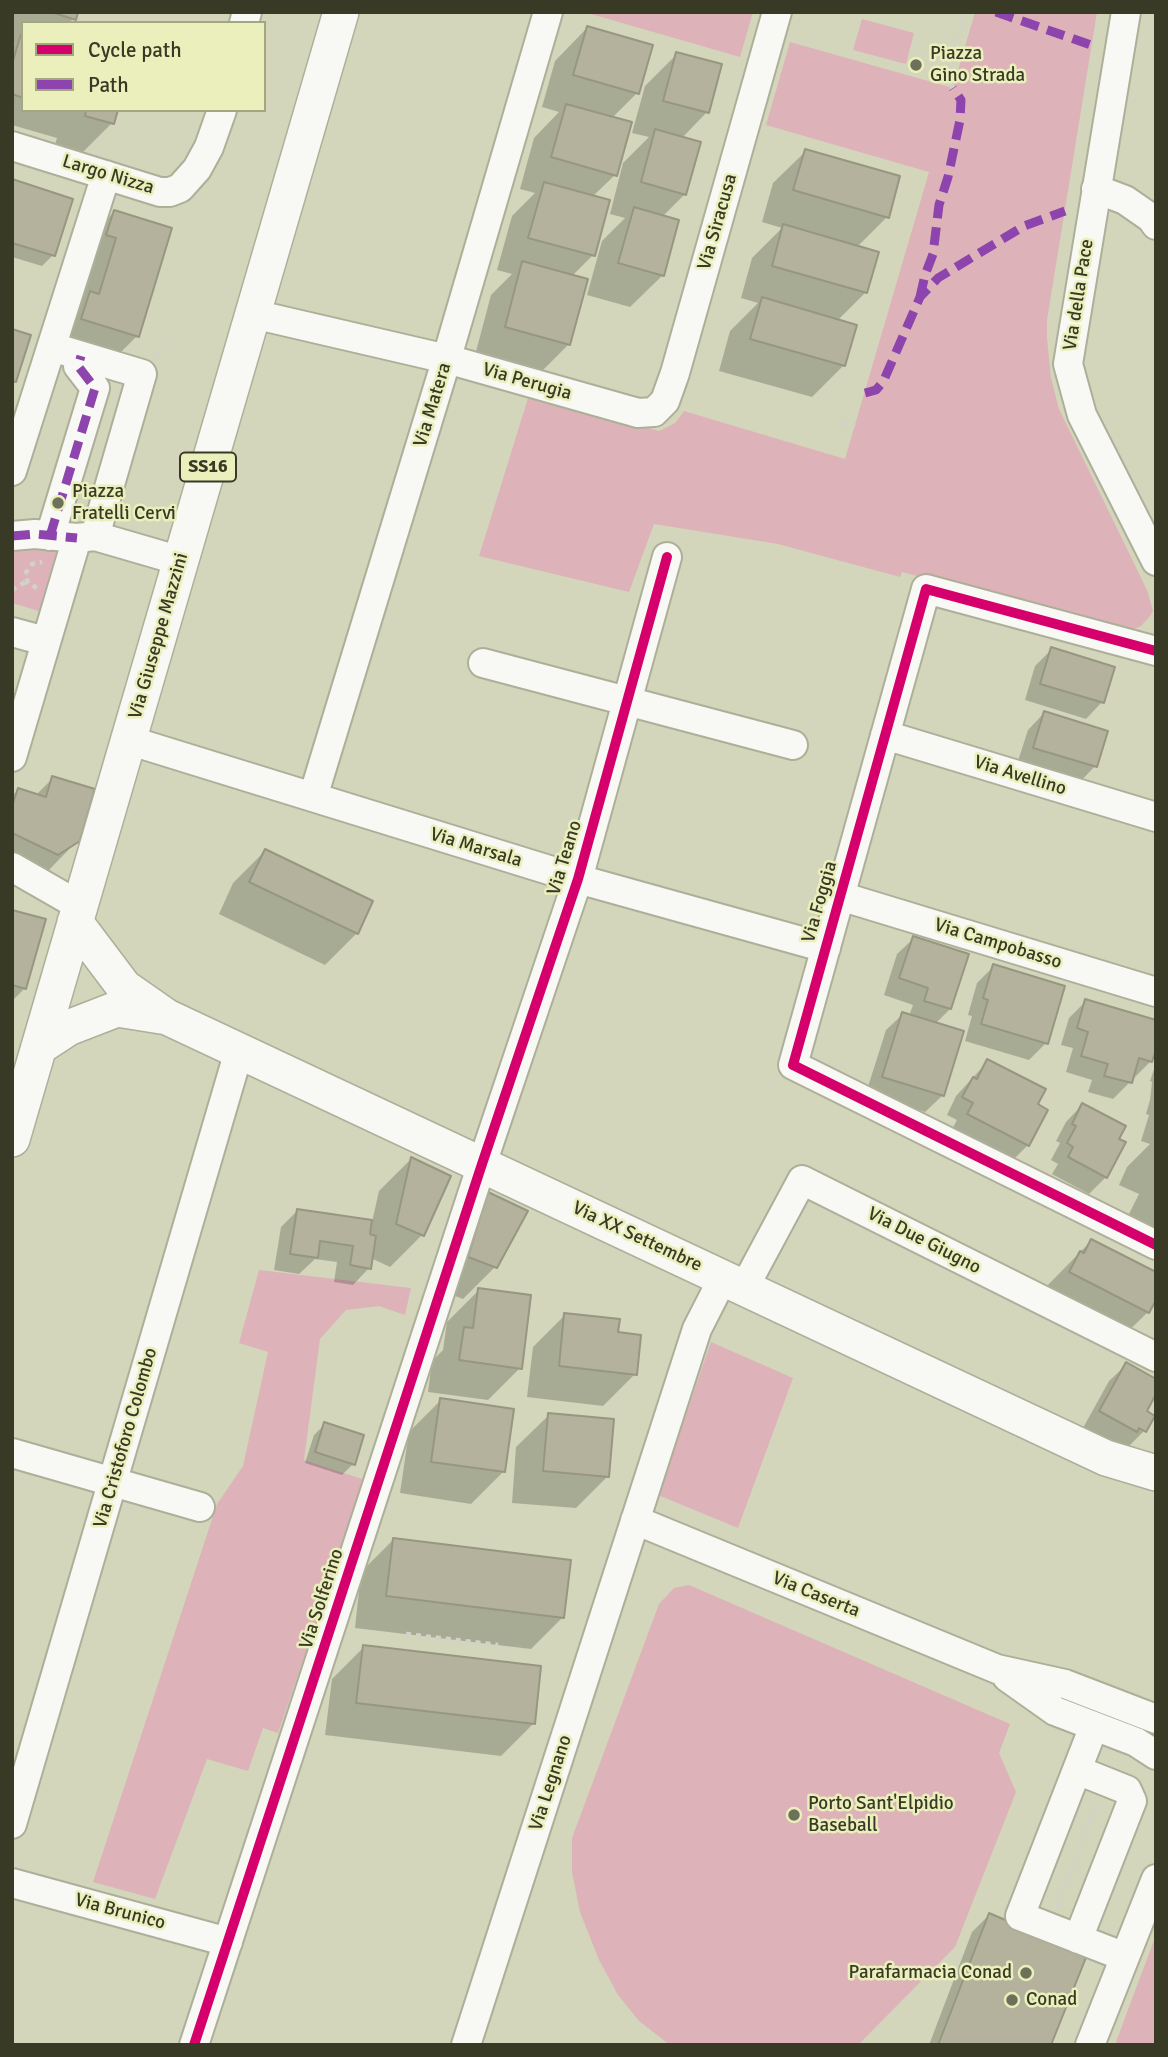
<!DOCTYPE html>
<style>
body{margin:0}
#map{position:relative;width:1168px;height:2057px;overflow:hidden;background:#d3d6ba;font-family:Signika,sans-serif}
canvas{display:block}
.frame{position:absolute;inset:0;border:14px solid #383a26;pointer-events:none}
.legend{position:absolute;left:21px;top:21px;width:245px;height:91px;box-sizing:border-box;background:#eaefbb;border:2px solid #a3a77f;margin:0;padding:9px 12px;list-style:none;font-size:21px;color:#383a26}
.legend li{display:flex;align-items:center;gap:14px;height:35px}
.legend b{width:35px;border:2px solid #a3a77f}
</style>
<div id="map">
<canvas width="1168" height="2057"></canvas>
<div class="frame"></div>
<ul class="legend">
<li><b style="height:9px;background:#d6006c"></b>Cycle path</li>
<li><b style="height:9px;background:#8e44ad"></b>Path</li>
</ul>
</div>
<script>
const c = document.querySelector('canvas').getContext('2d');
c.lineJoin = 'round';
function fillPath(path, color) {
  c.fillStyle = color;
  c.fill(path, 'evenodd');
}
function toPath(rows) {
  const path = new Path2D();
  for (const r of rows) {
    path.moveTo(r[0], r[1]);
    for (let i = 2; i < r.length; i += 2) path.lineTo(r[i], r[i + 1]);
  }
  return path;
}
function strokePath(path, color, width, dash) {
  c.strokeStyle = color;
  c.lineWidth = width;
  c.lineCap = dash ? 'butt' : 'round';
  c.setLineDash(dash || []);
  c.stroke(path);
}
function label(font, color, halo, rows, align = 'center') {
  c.font = font + ' Signika,sans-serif';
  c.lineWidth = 5;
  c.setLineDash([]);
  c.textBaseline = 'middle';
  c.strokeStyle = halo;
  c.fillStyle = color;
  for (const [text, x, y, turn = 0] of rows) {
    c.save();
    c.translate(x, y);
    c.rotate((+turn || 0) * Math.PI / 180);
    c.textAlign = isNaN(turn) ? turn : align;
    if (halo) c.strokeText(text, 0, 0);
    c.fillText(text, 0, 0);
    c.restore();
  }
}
fillPath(toPath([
 [584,12,753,12,740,57],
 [975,12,1097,12,1047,320,1047,338,1051,378,1059,409,1147,590,1153,611,1150,616,1141,626,1125,633,902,572,900,577,778,544,654,524,629,592,479,556,529,395,659,431,675,423,684,411,845,459,929,172,766,125,790,42,953,88],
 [862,19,914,33,906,64,853,50],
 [12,536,64,538,42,612,12,603],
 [259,1270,411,1288,405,1315,379,1306,346,1310,320,1339,304,1460,365,1480,278,1733,263,1728,248,1771,207,1759,155,1899,93,1882,217,1504,243,1466,268,1352,239,1343],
 [711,1342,793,1378,738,1528,658,1495],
 [689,1585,1010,1724,999,1753,1016,1792,955,1947,858,2045,670,2045,639,2021,618,1995,599,1960,580,1912,572,1872,572,1838,659,1604,674,1588],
 [1156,1935,1156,2045,1115,2045,1123,2023]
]), '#ddb3b9');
fillPath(toPath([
 [12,12,76,12,70,23,23,23,23,110,116,110,112,123,80,155,54,148,57,138,12,125,12,45,15,43,12,42],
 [587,28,637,93,612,118,615,175,592,197,593,255,572,276,569,344,537,376,474,359,491,295,512,274,497,270,512,216,535,193,520,189,534,138,559,112,542,107,555,61],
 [677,54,707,112,682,138,685,194,662,217,663,275,630,307,587,295,602,241,625,218,610,214,623,163,649,137,632,133,645,86],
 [806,151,887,217,857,247,866,292,837,321,844,365,812,397,719,371,730,331,758,303,741,298,752,258,782,228,762,222,773,183],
 [12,181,53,255,42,266,12,257],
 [114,212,137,336,105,368,50,351,82,244],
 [1052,649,1102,702,1086,719,1025,700,1035,666],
 [1044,713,1095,766,1079,783,1017,764,1028,730],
 [53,778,78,840,46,873,12,880,12,796,18,790,36,795],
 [265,851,357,933,325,965,219,914,233,883],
 [12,912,25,988,12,1001],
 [914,938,950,1009,935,1024,962,1032,942,1096,925,1112,866,1093,886,1030,903,1014,909,1016,913,1005,884,995,897,954],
 [994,966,1046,1043,1029,1060,965,1041,972,1016,968,1015,977,983],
 [1086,1001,1151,1061,1134,1078,1131,1077,1130,1082,1113,1099,1088,1092,1092,1080,1066,1072,1073,1048,1061,1045,1069,1018],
 [988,1061,1036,1105,1028,1145,1011,1162,951,1131,957,1120,947,1115,956,1096],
 [1156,1063,1156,1259,1128,1216,1139,1194,1119,1185,1127,1167,1150,1144,1141,1141,1149,1115,1146,1114,1150,1100,1152,1082,1150,1081],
 [1082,1105,1117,1140,1106,1177,1089,1194,1052,1174,1058,1164,1051,1160,1060,1143,1056,1141,1066,1122],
 [411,1159,422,1235,390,1267,371,1258,369,1268,353,1285,334,1282,337,1262,315,1259,299,1274,274,1270,281,1227,298,1210,372,1222,379,1191],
 [489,1194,495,1267,463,1299,437,1289,457,1226],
 [1091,1241,1156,1296,1148,1312,1115,1344,1038,1305,1048,1285],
 [479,1290,520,1368,488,1400,428,1392,432,1361,443,1350,447,1322],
 [565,1315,616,1334,635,1374,603,1406,527,1397,533,1347],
 [1126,1365,1156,1381,1156,1384,1144,1412,1144,1431,1128,1447,1122,1444,1119,1448,1083,1428,1109,1381],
 [441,1400,503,1472,471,1504,400,1493,409,1432],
 [549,1415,608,1476,576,1508,512,1503,516,1447],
 [325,1424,353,1464,342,1475,305,1463,314,1435],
 [393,1540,563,1617,531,1649,355,1628,361,1572],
 [364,1647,533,1724,501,1756,325,1735,332,1679],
 [989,1915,1049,2045,929,2045,972,1932]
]), '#0003');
const building = toPath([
 [51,12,78,12,76,20,51,12],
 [587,26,653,45,639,94,573,75,587,26],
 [21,34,23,34,23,98,12,94,12,64,21,34],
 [676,52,722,64,709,113,663,101,676,52],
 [566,104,632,122,617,176,551,157,566,104],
 [86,110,118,110,114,124,85,116,86,110],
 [655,129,701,142,686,195,641,182,655,129],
 [805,149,900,176,889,218,793,190,805,149],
 [12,179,73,199,55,256,12,243,12,179],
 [544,182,610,200,595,256,528,238,544,182],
 [634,207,679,220,664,276,618,263,634,207],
 [114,210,172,228,139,337,81,319,90,291,99,294,116,238,106,235,114,210],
 [783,224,879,252,867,293,772,266,783,224],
 [522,261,588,279,570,345,505,327,522,261],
 [762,297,857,325,845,366,750,339,762,297],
 [12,329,31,335,16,382,12,381,12,329],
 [1051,647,1115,667,1104,703,1040,684,1051,647],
 [1044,711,1108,731,1097,767,1033,748,1044,711],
 [52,776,95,789,80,841,58,855,12,833,12,806,18,788,46,797,52,776],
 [265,849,373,901,358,934,249,882,265,849],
 [12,910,46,919,26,989,12,985,12,910],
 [913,936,969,954,951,1009,924,1001,928,988,899,978,913,936],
 [993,964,1065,986,1048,1044,981,1024,988,1000,983,998,993,964],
 [1085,999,1156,1020,1156,1050,1152,1062,1139,1058,1132,1083,1104,1076,1108,1064,1081,1056,1088,1032,1077,1028,1085,999],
 [902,1012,964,1031,944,1096,882,1077,902,1012],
 [987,1059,1046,1089,1038,1104,1048,1110,1029,1146,967,1114,973,1103,962,1097,973,1077,977,1079,987,1059],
 [1082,1103,1126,1126,1119,1139,1126,1142,1107,1178,1068,1157,1073,1147,1067,1143,1076,1126,1072,1124,1082,1103],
 [411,1157,451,1176,424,1236,396,1224,411,1157],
 [488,1192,528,1211,497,1268,468,1257,488,1192],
 [297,1209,372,1220,370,1234,376,1236,371,1269,350,1265,353,1246,320,1241,318,1258,290,1254,297,1209],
 [1091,1239,1156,1272,1156,1300,1149,1313,1069,1272,1080,1251,1084,1253,1091,1239],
 [478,1288,531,1295,522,1369,459,1360,464,1327,473,1328,478,1288],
 [564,1313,620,1319,618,1332,641,1335,637,1375,559,1366,564,1313],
 [1126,1362,1156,1379,1155,1396,1147,1411,1155,1416,1146,1432,1139,1428,1137,1432,1099,1411,1126,1362],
 [440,1398,514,1409,505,1472,431,1462,440,1398],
 [548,1413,614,1419,609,1477,543,1471,548,1413],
 [324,1422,364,1435,355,1465,315,1452,324,1422],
 [393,1538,571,1560,564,1618,386,1596,393,1538],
 [363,1645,541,1666,535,1724,356,1703,363,1645],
 [989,1913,1087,1955,1051,2045,938,2045,989,1913]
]);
fillPath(building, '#b4b29c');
strokePath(building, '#979680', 2);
const minor = toPath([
 [1126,12,1068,364,1082,415,1156,561],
 [244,23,247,12],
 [12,146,160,192,170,192,180,188,197,169,209,147,222,110],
 [1096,189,1125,200,1151,218,1156,225],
 [253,314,447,359,638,413,654,412,665,401,675,373,777,12],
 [52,347,142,374,95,536],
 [12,471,106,175],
 [12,536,35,534,77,538,95,536,181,561],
 [50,536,95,388,78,366,81,356],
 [12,632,45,641],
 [1156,651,926,589,793,1065,1156,1245],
 [483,663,793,745],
 [885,735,1156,817],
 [128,740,578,879,826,948],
 [12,757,77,538],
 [313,797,443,371,548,12],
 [12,867,80,906],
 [840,896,1156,992],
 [744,1288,802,1180,1156,1357],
 [12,1453,200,1507],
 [635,1520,997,1669,1065,1684,1156,1719],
 [1007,1677,1055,1711,1136,1742,1156,1755],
 [1094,1726,1020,1916,1125,1957],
 [1077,1770,1127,1790,1132,1801,1078,1939],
 [12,1824,239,1051],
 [12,1883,228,1942],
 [194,2045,482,1164,578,879,667,557],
 [466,2045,697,1329,723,1278],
 [1090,2045,1156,1879]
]);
const major = toPath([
 [75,922,124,987,167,1017,1106,1458,1156,1473],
 [39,1047,68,1028,117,1009,161,1016],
 [12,1139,341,12]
]);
strokePath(minor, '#adaf99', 32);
strokePath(major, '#adaf99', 38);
strokePath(toPath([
 [953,88,947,79,965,12],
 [157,358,161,345],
 [843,423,855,426],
 [37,588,28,583,25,574,32,564,42,562],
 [12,590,27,581],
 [406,1634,498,1645],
 [1057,1907,1097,1804]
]), '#d1d3c9', 4.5, [5, 5]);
strokePath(minor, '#f8f9f5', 28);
strokePath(major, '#f8f9f5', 35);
strokePath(toPath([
 [996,12,1091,45],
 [920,297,925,275,933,254,939,205,948,177,960,120,961,100,953,88],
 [865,393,876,390,883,382,920,297,938,278,1024,226,1065,211],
 [12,536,35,534,77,538],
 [50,536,95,388,78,366,81,356]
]), '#8e44ad', 9, [18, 9]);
strokePath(toPath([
 [1156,651,926,589,793,1065,1156,1245],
 [194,2045,482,1164,578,879,667,557]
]), '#d6006c', 10);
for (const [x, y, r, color] of [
 [916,65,7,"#6e715a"],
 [58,503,7,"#6e715a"],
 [794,1815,7,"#6e715a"],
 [1026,1973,7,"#6e715a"],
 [1012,2000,7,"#6e715a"]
]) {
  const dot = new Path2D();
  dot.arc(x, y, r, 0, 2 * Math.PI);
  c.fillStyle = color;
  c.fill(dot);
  strokePath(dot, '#eaefbb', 2.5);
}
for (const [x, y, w] of [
 [208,467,56]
]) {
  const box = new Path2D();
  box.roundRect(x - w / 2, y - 14.5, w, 29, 5);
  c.fillStyle = '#eaefbb';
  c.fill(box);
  strokePath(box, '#383a26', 2);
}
label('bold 18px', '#383a26', null, [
 ["SS16",208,467]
]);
label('19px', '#383a26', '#eaefbb', [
 ["Piazza",930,54],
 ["Gino Strada",930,76],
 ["Piazza",72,492],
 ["Fratelli Cervi",72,514],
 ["Porto Sant'Elpidio",808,1804],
 ["Baseball",808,1826],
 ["Parafarmacia Conad",1012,1973,"right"],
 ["Conad",1026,2000]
], 'left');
label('19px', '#383a26', '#eaefbb', [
 ["Largo Nizza",108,175,17],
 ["Via Siracusa",718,222,-74],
 ["Via della Pace",1079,295,-81],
 ["Via Perugia",527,382,16],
 ["Via Matera",433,405,-73],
 ["Via Giuseppe Mazzini",159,636,-74],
 ["Via Avellino",1020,776,17],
 ["Via Marsala",476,848,17],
 ["Via Teano",565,858,-73],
 ["Via Foggia",820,902,-74],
 ["Via Campobasso",998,944,17],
 ["Via XX Settembre",637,1237,25],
 ["Via Due Giugno",924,1241,27],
 ["Via Cristoforo Colombo",126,1438,-74],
 ["Via Caserta",816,1595,22],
 ["Via Solferino",322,1599,-72],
 ["Via Legnano",551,1783,-72],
 ["Via Brunico",120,1912,15]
]);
</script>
